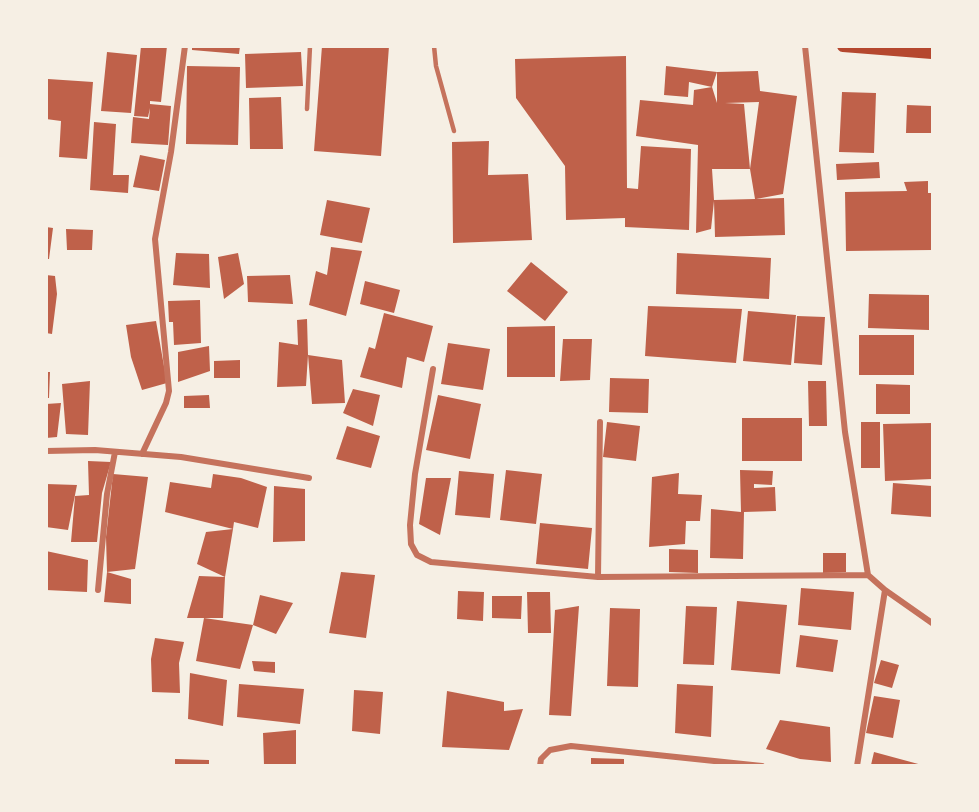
<!DOCTYPE html>
<style>
body{margin:0}
#map{position:relative;width:979px;height:812px;overflow:hidden;background:#f6efe4;font-family:Figtree,sans-serif}
canvas{display:block}
.frame{position:absolute;inset:0;border:48px solid #f6efe4;pointer-events:none}
</style>
<div id="map">
<canvas width="979" height="812"></canvas>
<div class="frame"></div>
</div>
<script>
const c = document.querySelector('canvas').getContext('2d');
c.lineJoin = 'round';
function fillPath(path, color) {
  c.fillStyle = color;
  c.fill(path, 'evenodd');
}
function toPath(rows) {
  const path = new Path2D();
  for (const r of rows) {
    path.moveTo(r[0], r[1]);
    for (let i = 2; i < r.length; i += 2) path.lineTo(r[i], r[i + 1]);
  }
  return path;
}
function strokePath(path, color, width, dash) {
  c.strokeStyle = color;
  c.lineWidth = width;
  c.lineCap = dash ? 'butt' : 'round';
  c.setLineDash(dash || []);
  c.stroke(path);
}
fillPath(toPath([
 [141,46,167,46,161,102,150,101,150,104,171,106,168,145,131,143,133,117,149,119,150,108,148,117,134,116],
 [192,46,240,46,239,54,192,50],
 [322,46,389,46,381,156,314,151],
 [107,52,137,55,131,113,101,111],
 [301,52,303,86,246,88,245,54],
 [626,56,627,188,638,189,641,146,691,149,689,230,625,227,625,218,566,220,565,166,516,98,515,59],
 [187,66,240,67,238,145,186,144],
 [666,66,717,72,712,87,689,82,688,97,664,95],
 [758,71,760,91,797,96,783,194,756,199,784,198,785,235,715,237,714,201,711,229,696,233,698,145,636,136,640,100,693,105,694,90,712,87,717,103,717,72],
 [759,102,750,169,744,104,725,103],
 [712,169,750,169,755,199,714,200],
 [48,79,93,82,87,159,59,157,61,121,46,119],
 [842,92,876,93,874,153,839,152],
 [281,97,283,149,250,149,249,98],
 [907,105,932,106,932,133,906,133],
 [94,122,116,124,113,175,129,175,128,193,90,190],
 [489,141,488,175,528,174,532,240,453,243,452,142],
 [140,155,165,160,159,191,133,187],
 [879,162,880,178,837,180,836,164],
 [928,181,928,193,932,193,932,250,846,251,845,192,907,191,904,182],
 [327,200,370,208,362,243,320,235],
 [46,227,53,228,49,259,46,259],
 [66,229,93,230,92,250,67,250],
 [331,247,362,251,346,316,309,305,316,271,327,275],
 [176,253,209,254,210,288,173,285],
 [238,253,244,284,224,299,218,257],
 [677,253,771,258,769,299,676,294],
 [531,262,568,292,545,321,507,291],
 [46,275,55,276,57,294,52,334,46,333],
 [290,275,293,304,248,302,247,276],
 [365,281,400,290,394,313,360,304],
 [869,294,929,295,929,330,868,328],
 [200,300,201,343,174,345,173,322,169,322,168,301],
 [648,306,742,309,736,363,645,356],
 [748,311,796,315,791,365,743,361],
 [384,313,433,326,424,362,407,357,402,388,360,377,369,347,375,349],
 [797,316,825,317,822,365,794,363],
 [307,319,308,355,342,360,345,403,312,404,308,355,306,386,277,387,279,342,298,345,297,320],
 [156,321,167,383,142,390,131,357,126,325],
 [555,326,555,377,507,377,507,327],
 [859,335,914,335,914,375,859,375],
 [563,339,592,339,590,380,560,381],
 [448,343,490,349,483,390,441,384],
 [209,346,210,371,178,382,178,352],
 [240,360,240,378,214,378,214,361],
 [46,372,50,372,49,398,46,398],
 [610,378,649,379,648,413,609,412],
 [90,381,88,435,66,434,62,384],
 [808,381,826,381,827,426,809,426],
 [876,384,910,385,910,414,876,414],
 [353,389,380,395,373,426,343,413],
 [209,395,210,408,184,408,184,396],
 [438,395,481,404,470,459,426,450],
 [61,403,57,437,46,438,46,404],
 [742,418,802,418,802,461,742,461],
 [607,422,640,426,636,461,603,457],
 [861,422,880,422,880,468,861,468],
 [932,423,932,479,885,481,883,424],
 [347,426,380,436,371,468,336,459],
 [88,461,111,462,102,493,97,542,71,542,75,496,89,495],
 [506,470,542,474,536,524,500,520],
 [740,470,773,471,772,485,754,484,754,488,775,487,776,511,744,512,743,559,710,558,711,509,741,512],
 [459,471,494,474,490,518,455,515],
 [679,473,678,494,702,495,700,521,686,521,685,544,649,547,652,477],
 [113,474,148,477,135,569,107,572,131,579,131,604,104,602,107,572,106,537],
 [213,474,241,478,267,487,258,528,234,522,233,529,165,512,170,482,211,488],
 [426,478,451,478,440,535,419,524],
 [893,483,932,486,932,517,891,514],
 [46,484,77,485,68,530,46,527],
 [274,486,305,489,305,541,273,542],
 [540,523,592,528,588,569,536,564],
 [233,529,225,577,197,564,206,532],
 [669,549,698,550,698,573,669,572],
 [46,551,88,560,87,592,46,590],
 [823,553,846,553,846,572,823,573],
 [341,572,375,575,366,638,329,633],
 [199,576,225,577,223,618,204,618,253,625,240,669,196,661,204,618,187,618],
 [801,588,854,592,851,630,798,625],
 [458,591,484,592,483,621,457,619],
 [527,592,550,592,551,633,528,633],
 [260,595,293,603,276,634,253,625],
 [492,596,522,596,521,619,492,618],
 [737,601,787,605,780,674,731,670],
 [579,606,571,716,549,715,555,610],
 [686,606,717,607,714,665,683,664],
 [610,608,640,609,638,687,607,686],
 [800,635,838,640,833,672,796,667],
 [155,638,184,642,179,663,180,693,152,692,151,659],
 [881,660,899,665,892,688,874,683],
 [252,661,275,662,275,673,254,671],
 [190,673,227,680,223,726,188,719],
 [239,684,304,689,300,724,237,717],
 [677,684,713,686,711,737,675,733],
 [354,690,383,692,380,734,352,731],
 [447,691,504,702,504,711,523,709,509,750,442,747],
 [874,696,900,700,893,738,866,733],
 [780,720,830,727,831,762,800,759,766,749],
 [296,730,296,765,264,765,263,733],
 [874,752,922,765,871,765],
 [591,758,624,759,624,765,591,765],
 [175,759,209,760,209,765,175,765]
]), '#bf614a');
strokePath(toPath([
 [434,46,436,66,454,131],
 [307,109,310,46]
]), '#c5725c', 4.5);
strokePath(toPath([
 [805,46,845,432,868,575,885,590,857,766],
 [433,369,415,474,410,525,411,544,417,555,431,562,598,577,868,575],
 [46,451,95,450,181,457,309,478],
 [142,454,166,403,169,391,155,239,171,152,185,46],
 [598,577,600,422],
 [98,590,107,494,115,452],
 [885,590,932,623],
 [540,766,541,759,550,750,571,746,762,766]
]), '#c5725c', 6);
strokePath(toPath([
 [843,46,932,53]
]), '#b5482f', 12);
</script>
